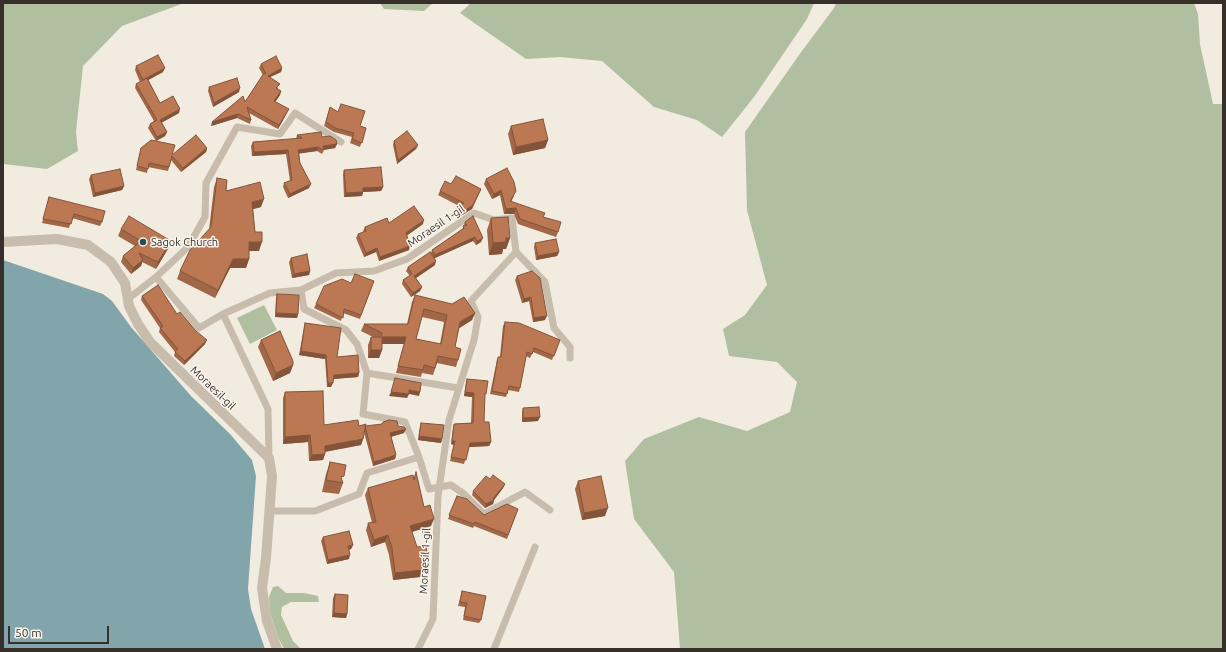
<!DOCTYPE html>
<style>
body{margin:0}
#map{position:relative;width:1226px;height:652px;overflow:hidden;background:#f1ebe0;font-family:Ubuntu,sans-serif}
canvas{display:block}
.frame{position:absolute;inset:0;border:4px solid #37302a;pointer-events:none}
.scale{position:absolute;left:8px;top:626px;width:101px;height:18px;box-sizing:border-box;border:2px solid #37302a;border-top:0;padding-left:5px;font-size:12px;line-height:14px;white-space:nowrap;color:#37302a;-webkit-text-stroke:3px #f9f4ec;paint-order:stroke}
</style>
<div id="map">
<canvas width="1226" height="652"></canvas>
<div class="frame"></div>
<div class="scale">50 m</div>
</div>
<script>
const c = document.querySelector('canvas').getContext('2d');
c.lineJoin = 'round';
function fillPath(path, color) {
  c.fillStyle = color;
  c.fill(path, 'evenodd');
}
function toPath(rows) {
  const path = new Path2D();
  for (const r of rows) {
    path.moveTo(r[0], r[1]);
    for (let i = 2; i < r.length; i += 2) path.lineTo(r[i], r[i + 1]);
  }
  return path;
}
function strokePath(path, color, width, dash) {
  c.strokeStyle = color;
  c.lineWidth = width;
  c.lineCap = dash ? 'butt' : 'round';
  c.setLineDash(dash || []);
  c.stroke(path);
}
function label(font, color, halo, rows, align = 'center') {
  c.font = font + ' Ubuntu,sans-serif';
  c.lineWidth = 3;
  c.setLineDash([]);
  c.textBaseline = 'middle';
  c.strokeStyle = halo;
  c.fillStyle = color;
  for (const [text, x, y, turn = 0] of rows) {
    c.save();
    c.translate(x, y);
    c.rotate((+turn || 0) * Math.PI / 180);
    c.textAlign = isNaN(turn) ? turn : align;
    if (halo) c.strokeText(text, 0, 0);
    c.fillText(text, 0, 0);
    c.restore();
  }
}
fillPath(toPath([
 [3,3,184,3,122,26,83,66,76,132,78,151,47,169,3,164],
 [380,3,433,3,424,11,384,9],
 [471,3,814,3,807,19,754,97,722,137,697,120,654,107,602,61,560,57,526,59,460,13],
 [836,3,1194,3,1198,14,1200,44,1213,104,1223,104,1223,649,680,649,674,572,634,519,625,461,644,439,699,417,747,431,790,412,797,382,777,362,729,356,723,329,745,315,767,285,747,210,745,132,799,55,834,8],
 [264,305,277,330,250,344,237,318],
 [278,586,286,593,304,593,318,596,319,602,291,602,282,607,281,615,293,641,301,649,315,649,284,649,278,637,270,613,269,597,273,587]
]), '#b1bfa1');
fillPath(toPath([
 [3,260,103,294,112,301,131,327,191,396,230,434,252,460,256,476,248,589,251,609,265,649,3,649]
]), '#81a5ab');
strokePath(toPath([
 [516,252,545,282,554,328,570,347,570,358],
 [156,277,199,328,223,314],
 [301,290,304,309,346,330,357,344,367,373,363,414,405,422,419,457],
 [128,299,156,277,188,247,205,217,206,183,237,127,280,134,295,113,341,142],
 [367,373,458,388],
 [269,458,268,409,223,314,270,293,301,290,336,273,374,271,407,259,474,213,494,220,512,218,516,252,471,301,478,317,474,340,449,420,438,496,433,619,418,649],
 [269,511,315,511,359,494,367,473,419,457,429,489,451,485,464,494,484,514,525,492,550,510],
 [494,649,535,547]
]), '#c8bcac', 7);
strokePath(toPath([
 [3,242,57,239,88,245,111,262,125,283,129,306,138,324,150,342,269,458,272,476,266,558,262,588,267,621,277,649]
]), '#c8bcac', 10);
fillPath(toPath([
 [261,64,282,68,281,72,270,77,278,88,278,89,281,91,280,95,275,102,287,113,278,129,276,128,249,113,251,120,250,124,237,118,211,126,245,102,263,75,259,68],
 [136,66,163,72,148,80,160,103,179,113,161,123,167,132,165,136,156,141,172,155,207,148,206,152,181,172,171,160,168,171,148,167,147,173,136,170,141,148,156,141,148,128,150,124,154,121,135,88,136,84,140,82,135,70],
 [209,87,239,92,213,107,208,91],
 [330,107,360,126,366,128,360,147,350,143,352,137,334,132,324,126],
 [511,126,548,140,545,148,513,155,508,134],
 [297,135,322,137,337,144,335,148,324,150,322,154,317,151,299,153,300,163,309,188,288,198,283,187,284,183,290,181,286,154,252,156,251,146,253,142,296,139],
 [394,141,418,145,416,149,397,164,393,145],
 [344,170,383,187,381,191,363,192,362,196,344,197,343,174],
 [91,175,124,186,122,190,93,197,89,179],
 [217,178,226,191,261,207,253,209,255,232,259,251,249,251,249,259,246,268,230,268,215,298,177,279,180,271,209,230,214,187],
 [486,179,514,196,511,202,543,217,558,232,556,237,518,224,514,214,504,214,500,195,492,199,484,184],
 [451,184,481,189,472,209,459,217,455,212,456,208,459,206,438,195,440,191],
 [49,197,102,222,100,226,72,218,69,228,42,223],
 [491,218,510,238,506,249,503,249,502,254,489,255,487,230],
 [465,222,481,242,476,245,473,241,434,258,435,265,416,278,422,287,420,291,411,297,402,284,403,280,410,276,406,271,408,267,431,253,432,250,462,230],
 [389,223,423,224,407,235,409,250,379,261,376,252,364,257,356,238,358,234,364,232,363,231,365,227],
 [121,229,169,247,156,269,142,262,141,266,131,274,121,262,123,256,135,246,118,236],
 [535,243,559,252,557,256,536,260,534,247],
 [291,258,310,271,309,275,292,278,289,262],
 [517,276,545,320,533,322,529,301,522,303,515,280],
 [374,281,360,319,343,313,341,321,314,308,316,304,351,283],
 [277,294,298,314,297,318,275,317,276,298],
 [415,295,475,313,472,320,459,328,455,347,458,360,456,367,437,363,433,375,422,373,421,377,396,373,404,344,382,344,382,350,379,358,368,358,368,345,371,337,373,337,361,331,364,324,407,324,412,302],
 [422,317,444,322,440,344,416,339],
 [142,296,177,314,205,344,184,365,174,356,175,352,159,332,160,328,141,300],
 [505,322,560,340,552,360,533,352,530,358,526,356,520,388,519,392,508,390,506,397,490,394,497,360,498,357,500,357,503,326],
 [305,323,337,357,359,373,358,377,333,379,331,387,327,387,325,359,299,355,304,327],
 [261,340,293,365,290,373,273,381,258,347],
 [467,379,485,398,484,398,484,422,491,442,489,446,469,447,464,464,450,461,454,445,451,444,453,428,454,424,471,423,472,397,464,396,466,383],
 [285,392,324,425,359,426,398,426,404,433,391,437,396,455,395,459,373,466,364,432,363,439,361,445,325,452,325,454,323,460,309,461,308,442,283,444,283,398],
 [523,408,538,421,522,422,522,412],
 [421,423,442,439,441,443,418,440,420,427],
 [330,462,342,481,343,483,339,494,322,492,326,474],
 [416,472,424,507,431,526,412,532,417,547,427,572,421,573,420,577,393,580,389,555,385,542,371,547,366,530,368,523,372,523,365,495,368,488,414,478],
 [490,479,505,484,503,488,494,500,493,504,485,508,472,495,473,491],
 [578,481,605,516,582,520,575,489],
 [457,496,484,515,518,509,507,539,474,526,473,528,448,519],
 [323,537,353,545,351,549,349,550,349,559,327,564,321,541],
 [462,591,481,620,479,623,463,620,465,607,458,606],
 [335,594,347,614,346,618,332,617,333,598]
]), '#a16747');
fillPath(toPath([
 [165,68,163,72,141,84,143,80],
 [282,68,281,72,266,79,268,76],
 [240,88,239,92,213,107,214,103],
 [281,91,280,95,273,105,274,101],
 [180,109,179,113,159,124,160,120],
 [289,109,282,122,278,129,279,125],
 [238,114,237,118,211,126,212,122],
 [167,132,165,136,156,141,157,137],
 [548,140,545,148,513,155,516,147],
 [337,144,335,148,323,150,323,146],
 [418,145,416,149,397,164,398,160],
 [318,147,317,151,297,154,298,150],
 [207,148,206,152,181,172,183,168],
 [288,150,286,154,252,156,254,152],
 [311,184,309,188,288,198,290,194],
 [124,186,122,190,93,197,95,193],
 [383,187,381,191,363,192,362,196,344,197,346,193,363,188],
 [481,189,472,209,459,217,460,214],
 [501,190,500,195,492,199,494,194],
 [264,199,261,207,249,210,252,202],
 [516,208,514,214,504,214,506,209],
 [424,220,423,224,405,237,406,233],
 [475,237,473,241,433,259,435,255],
 [483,238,481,242,476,245,477,241],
 [506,238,510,238,506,249,503,249,502,254,489,255,493,243],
 [171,241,169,247,156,269,158,262],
 [249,242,262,242,259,251,246,251],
 [410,246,409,250,379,261,380,257],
 [377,248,376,252,364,257,366,253],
 [559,252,557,256,536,260,538,256],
 [233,259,249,259,246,268,230,268,215,298,218,290],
 [143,260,141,266,131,274,133,268],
 [436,261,435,265,413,280,414,276],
 [310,271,309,275,292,278,294,274],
 [422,287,420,291,411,297,413,293],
 [531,297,529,301,522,303,524,299],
 [276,313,298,314,297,318,275,317],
 [475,313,472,320,458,329,460,322],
 [547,316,545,320,533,322,534,318],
 [382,337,406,337,404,344,379,344],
 [207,340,205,344,184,365,185,361],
 [371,350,382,350,379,358,368,358],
 [301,351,326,355,325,359,299,355],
 [293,365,290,373,273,381,276,373],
 [359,373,358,377,333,379,334,375],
 [328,383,333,383,331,387,327,387],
 [409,390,420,392,419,396,409,394,407,398,389,396,391,392],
 [465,392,474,393,472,397,464,396],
 [540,417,538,421,522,422,523,418],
 [406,429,404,433,389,437,390,433],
 [310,435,308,442,283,444,285,437],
 [419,436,442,439,441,443,418,440],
 [363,439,361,445,323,452,325,446],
 [452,441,455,441,454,445,451,444],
 [491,442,489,446,469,447,470,443],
 [325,454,323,460,309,461,312,455],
 [396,455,395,459,373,466,374,462],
 [505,484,503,488,494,500,493,504,485,508,486,504,493,499],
 [608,508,605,516,582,520,584,513],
 [434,519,431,526,408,533,410,526],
 [388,535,385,542,371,547,374,540],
 [353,545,351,549,347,550,348,546],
 [350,555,349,559,327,564,328,560],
 [429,565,427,572,421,573,420,577,393,580,395,573,422,566],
 [334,613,347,614,346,618,332,617]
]), '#83543a');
const building = toPath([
 [158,55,165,68,143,80,136,66,158,55],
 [276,56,282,68,268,76,280,84,276,88,281,91,274,101,289,109,279,125,277,124,247,107,251,120,238,114,212,122,243,96,245,102,264,73,266,74,261,64,276,56],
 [147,78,160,103,173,96,180,109,160,120,167,132,157,137,150,124,157,120,136,84,147,78],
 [237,78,240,88,214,103,209,87,237,78],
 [341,104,365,111,360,126,366,128,362,143,352,139,354,133,335,128,326,122,330,107,338,112,341,104],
 [543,119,548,140,516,147,511,126,543,119],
 [407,131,418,145,398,160,394,141,407,131],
 [321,132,322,137,330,136,336,140,337,144,323,146,324,150,318,147,298,150,300,163,311,184,290,194,284,183,292,180,288,150,254,152,253,142,302,138,297,135,321,132],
 [196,135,207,148,183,168,172,156,169,167,149,163,148,169,137,166,141,148,151,140,175,145,172,155,196,135],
 [381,167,383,187,363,188,363,192,346,193,344,170,381,167],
 [507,168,514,182,516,191,510,201,545,213,543,217,561,222,558,232,520,219,516,208,506,209,501,190,494,194,486,179,507,168],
 [120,169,124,186,95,193,91,175,120,169],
 [456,176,481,189,473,205,460,214,456,208,464,203,440,191,445,181,451,184,456,176],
 [217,178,227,180,226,191,260,182,264,199,252,202,255,232,262,232,262,242,249,242,249,259,233,259,218,290,180,271,190,250,211,227,217,178],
 [49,197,105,211,102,222,74,214,71,224,43,219,49,197],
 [414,206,424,220,406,233,410,246,380,257,377,248,366,253,358,234,366,231,365,227,387,218,389,223,414,206],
 [129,216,171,241,158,262,139,253,143,260,133,268,123,256,141,241,121,229,129,216],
 [473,216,483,238,477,241,475,237,435,255,432,250,464,228,463,226,467,225,465,222,473,216],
 [508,217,510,238,506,238,506,242,493,243,491,218,508,217],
 [556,239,559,252,538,256,535,243,556,239],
 [430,252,436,261,414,276,422,287,413,293,403,280,412,274,408,267,430,252],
 [307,254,310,271,294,274,291,258,307,254],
 [532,271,540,278,547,316,534,318,531,297,524,299,517,276,532,271],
 [355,274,374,281,361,315,344,309,343,318,316,304,324,286,342,279,351,283,355,274],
 [158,285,177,314,180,312,196,331,207,340,185,361,175,352,178,349,160,328,163,326,142,296,158,285],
 [277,294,299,295,298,314,276,313,277,294],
 [415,295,452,304,464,297,475,313,460,322,455,347,461,349,458,360,438,356,435,368,424,365,423,370,398,366,406,337,382,337,382,350,371,350,371,337,381,337,382,333,364,324,408,324,415,295],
 [424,309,447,315,441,344,416,339,424,309],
 [505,322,519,323,560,340,554,356,534,348,532,354,527,352,520,388,509,386,507,394,492,391,498,357,501,357,505,322],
 [305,323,341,328,337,357,358,355,359,373,334,375,333,383,328,383,326,355,301,351,305,323],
 [280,331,293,361,293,365,276,373,261,340,280,331],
 [395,378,421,383,420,392,409,390,409,394,391,392,395,378],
 [467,379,488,381,486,394,485,394,484,422,489,422,491,442,470,443,466,460,451,457,455,441,452,441,454,424,473,423,474,393,465,392,467,379],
 [323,391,324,425,358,420,359,426,366,424,363,439,325,446,325,454,312,455,310,435,285,437,285,392,323,391],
 [539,407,540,417,523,418,523,408,539,407],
 [389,420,397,421,398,426,404,427,406,429,390,433,396,455,374,462,365,426,382,424,383,422,389,420],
 [421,423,444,425,442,439,419,436,421,423],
 [330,462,346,465,344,476,341,477,343,483,326,480,330,462],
 [416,472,424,507,430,505,434,519,410,526,417,547,426,546,429,565,422,566,423,570,395,573,392,548,388,535,374,540,368,523,376,522,368,488,413,475,414,480,416,472],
 [493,475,505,484,493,499,494,500,486,504,473,491,486,476,490,479,493,475],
 [601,476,608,508,584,513,578,481,601,476],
 [457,496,467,499,484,515,507,504,518,509,508,535,475,522,474,524,449,515,457,496],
 [349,531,353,545,348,546,350,555,328,560,323,537,349,531],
 [462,591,486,596,481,620,464,616,467,603,460,602,462,591],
 [335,594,348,595,347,614,334,613,335,594]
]);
fillPath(building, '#bb7853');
strokePath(building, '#83543a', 1);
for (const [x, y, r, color] of [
 [143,242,4,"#244c55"]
]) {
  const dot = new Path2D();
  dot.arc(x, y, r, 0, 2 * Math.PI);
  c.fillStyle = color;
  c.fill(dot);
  strokePath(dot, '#f9f4ec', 1.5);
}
label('11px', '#37302a', '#f9f4ec', [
 ["Moraesil 1-gil",436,226,-34],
 ["Moraesil-gil",213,388,44],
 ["Moraesil 1-gil",425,561,-87]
]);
label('11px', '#37302a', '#f9f4ec', [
 ["Sagok Church",151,242]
], 'left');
</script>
